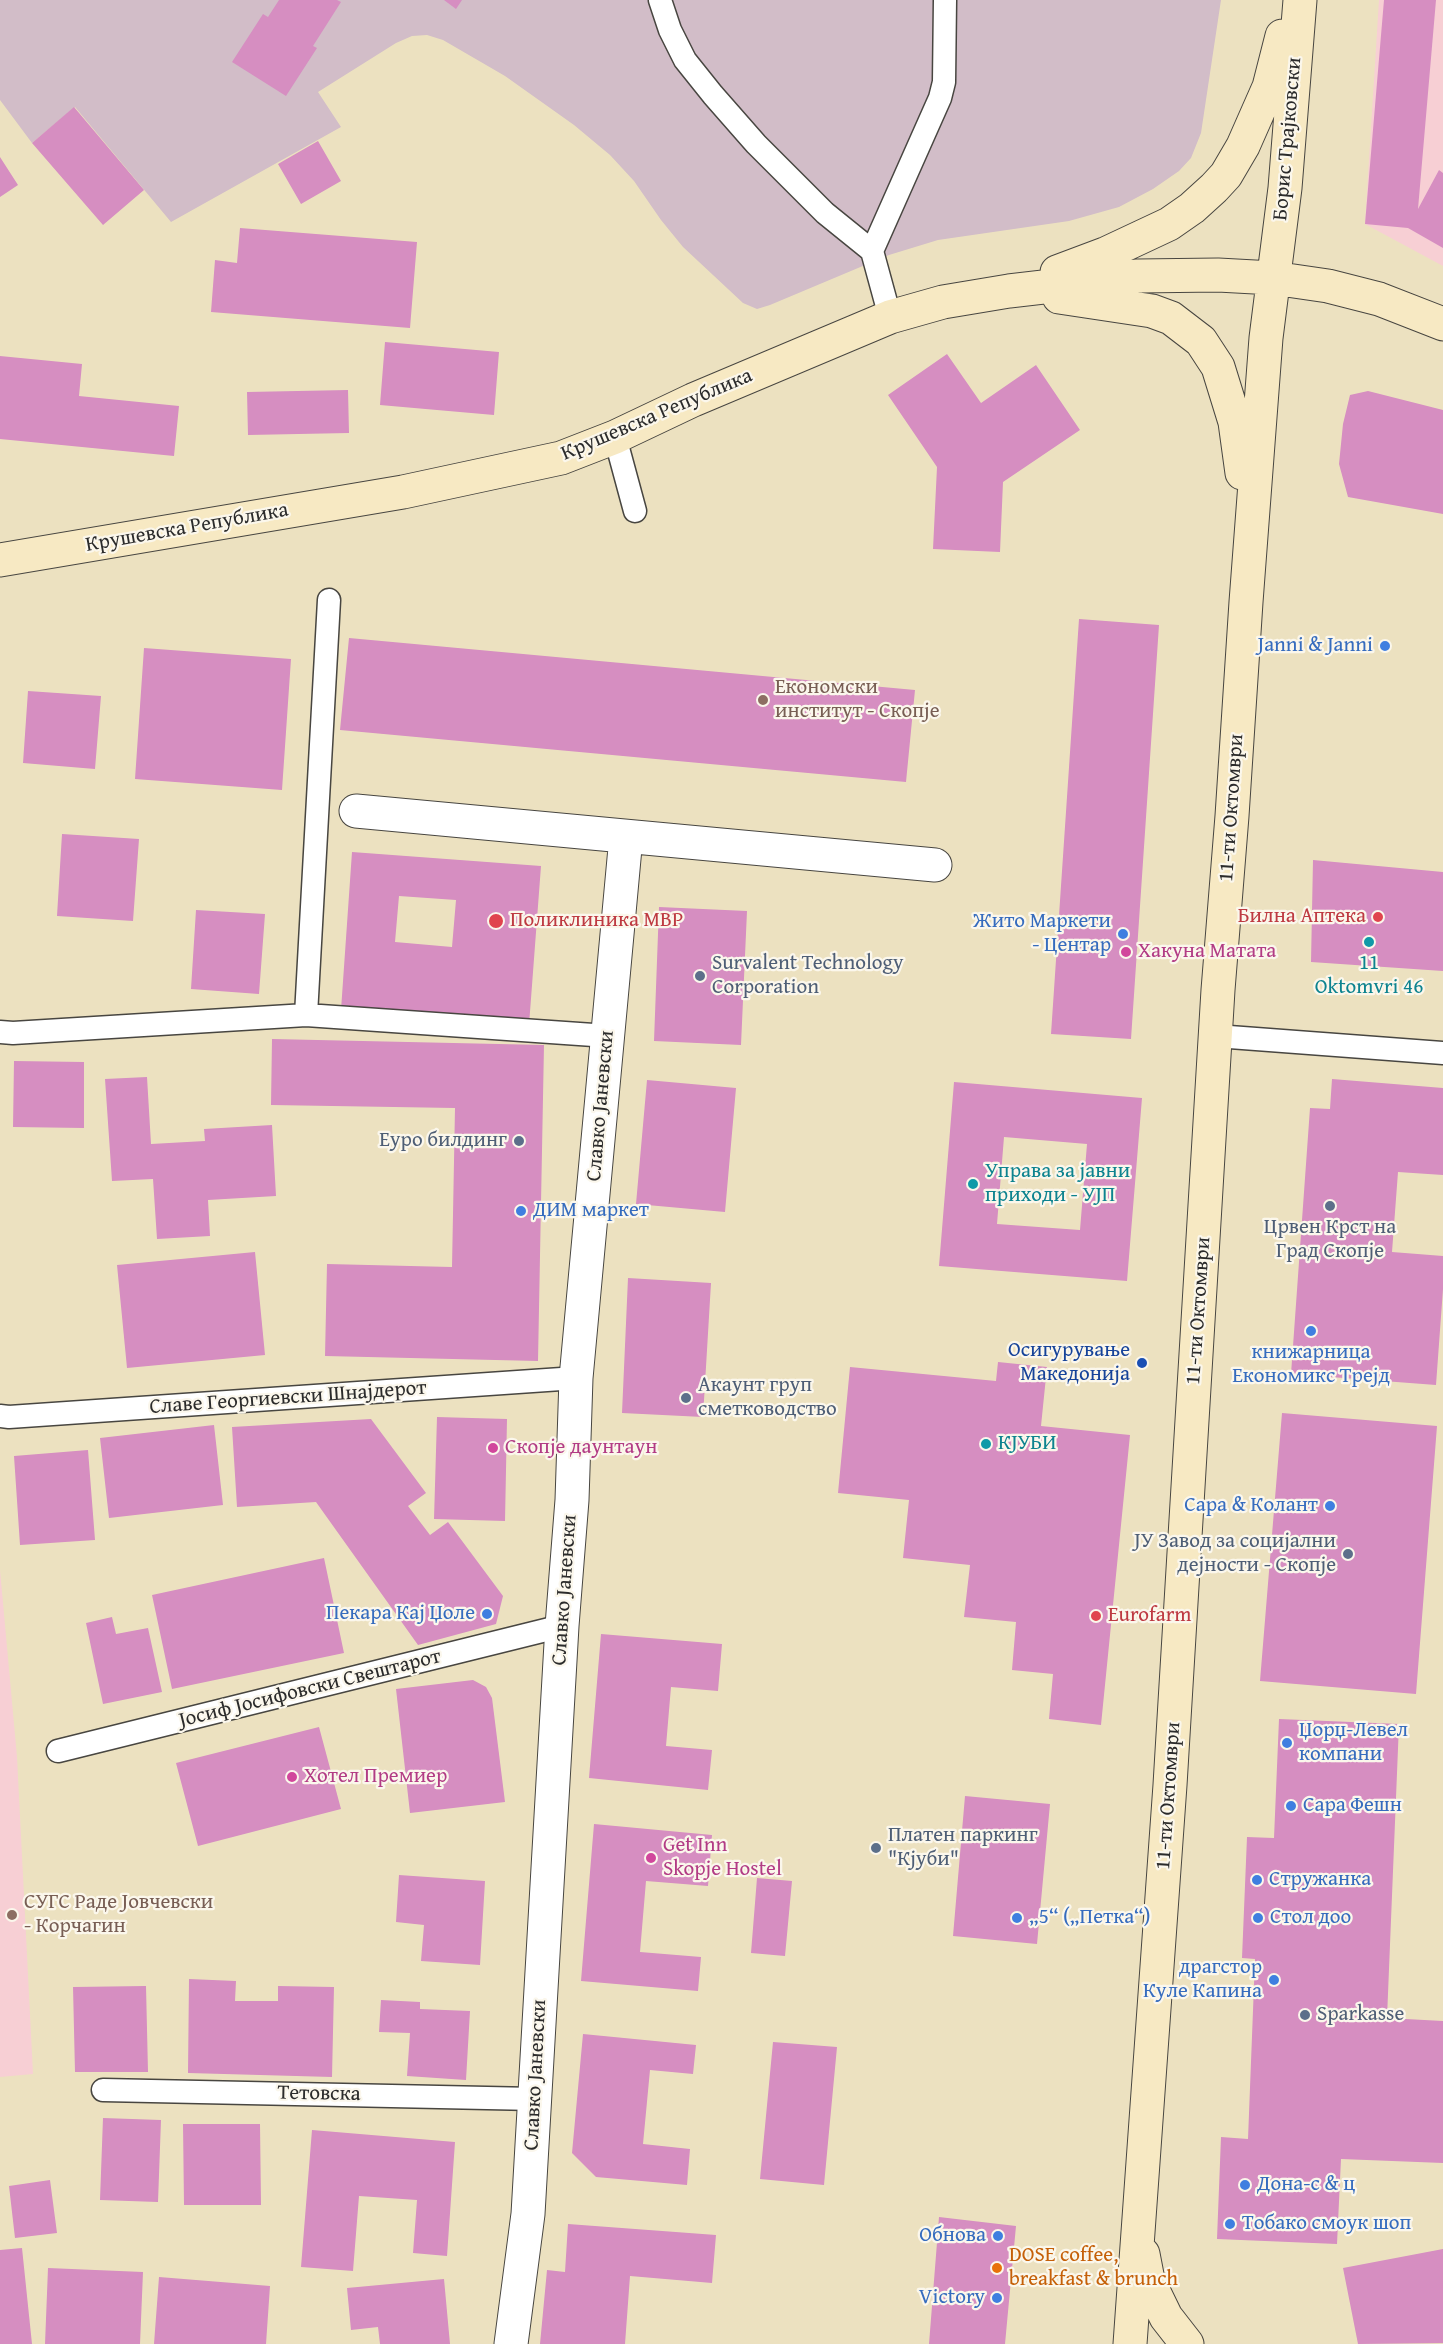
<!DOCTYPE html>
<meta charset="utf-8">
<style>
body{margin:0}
canvas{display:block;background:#ece1c0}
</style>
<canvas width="1443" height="2344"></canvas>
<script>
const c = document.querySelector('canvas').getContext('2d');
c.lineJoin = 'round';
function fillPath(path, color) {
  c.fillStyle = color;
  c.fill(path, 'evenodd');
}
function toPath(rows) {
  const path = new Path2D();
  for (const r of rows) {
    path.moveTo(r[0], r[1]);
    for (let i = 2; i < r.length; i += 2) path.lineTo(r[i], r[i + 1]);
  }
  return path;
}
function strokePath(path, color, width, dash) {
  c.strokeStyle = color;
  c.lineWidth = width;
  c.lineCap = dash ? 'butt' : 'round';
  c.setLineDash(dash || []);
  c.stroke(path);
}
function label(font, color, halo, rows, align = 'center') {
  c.font = font + ' "Gentium Book Plus",serif';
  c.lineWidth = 4.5;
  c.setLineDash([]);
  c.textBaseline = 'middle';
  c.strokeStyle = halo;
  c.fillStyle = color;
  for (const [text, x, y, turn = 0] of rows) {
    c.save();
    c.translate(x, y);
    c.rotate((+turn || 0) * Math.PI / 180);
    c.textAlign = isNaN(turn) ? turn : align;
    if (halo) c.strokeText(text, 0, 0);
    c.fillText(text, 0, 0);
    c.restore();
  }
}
fillPath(toPath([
 [1379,0,1443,0,1443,266,1365,224],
 [0,1570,17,1757,33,2074,0,2077]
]), '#f7cfd4');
fillPath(toPath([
 [0,0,1221,0,1201,133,1191,158,1179,171,1153,189,1119,207,1069,221,938,240,889,255,770,305,757,309,743,303,683,247,661,220,634,181,610,155,574,125,505,76,443,40,427,35,412,36,396,43,318,92,341,127,171,222,75,107,32,143,0,100]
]), '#d2bdc8');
fillPath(toPath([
 [279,0,337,0,341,2,313,46,317,48,286,96,232,62,263,14,268,17],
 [444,0,462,0,456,9],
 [1384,0,1436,0,1418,209,1439,170,1443,173,1443,248,1408,228,1365,224],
 [74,107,144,190,103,225,32,143],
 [318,141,341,181,301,204,278,164],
 [0,157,18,185,0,197],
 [240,228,417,242,410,328,211,312,215,260,237,263],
 [385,342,499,352,494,415,380,405],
 [947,354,981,403,1036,365,1080,430,1003,482,1000,552,933,549,937,467,888,395],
 [0,356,82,364,79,396,179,406,174,456,0,439],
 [348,390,349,433,248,435,247,392],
 [1368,391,1443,410,1443,514,1348,497,1339,464,1343,424,1350,395],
 [1079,619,1159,625,1131,1039,1051,1034],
 [349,638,915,690,906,782,340,730],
 [144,648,291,659,282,790,135,779],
 [28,691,101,696,95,769,23,763],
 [62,834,139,839,133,921,57,916],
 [352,852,541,866,529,1025,341,1010],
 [399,896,456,900,452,947,395,942],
 [1313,860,1443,872,1443,971,1311,962],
 [659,907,747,911,741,1045,654,1041],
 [196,910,265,914,259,994,191,989],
 [272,1039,544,1045,538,1361,325,1356,327,1264,452,1267,455,1108,271,1105],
 [14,1061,84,1062,84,1128,13,1127],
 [147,1077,151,1144,205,1141,204,1129,272,1125,276,1196,208,1200,210,1236,157,1239,153,1179,112,1181,105,1079],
 [1332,1079,1443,1088,1443,1175,1398,1172,1392,1252,1443,1256,1443,1289,1436,1385,1291,1374,1310,1108,1330,1109],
 [647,1080,736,1088,725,1212,636,1204],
 [954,1082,1142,1098,1127,1281,939,1266],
 [1004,1137,1087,1144,1080,1230,997,1224],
 [255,1252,265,1355,127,1368,117,1265],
 [628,1278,711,1283,703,1417,622,1413],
 [998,1362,1047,1367,1041,1426,1130,1435,1101,1725,1049,1719,1053,1674,1012,1670,1016,1622,964,1617,970,1565,903,1558,909,1500,838,1493,850,1367,996,1381],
 [1282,1413,1437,1426,1416,1694,1260,1681],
 [437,1417,507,1419,505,1521,434,1519],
 [371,1419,426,1493,408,1506,430,1535,448,1522,503,1596,496,1624,418,1645,316,1502,237,1507,232,1427],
 [214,1425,223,1505,109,1518,100,1438],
 [88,1450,95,1540,20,1545,14,1456],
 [324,1558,344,1653,172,1689,152,1595],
 [112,1617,116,1634,148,1628,162,1692,103,1704,86,1623],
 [601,1634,722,1644,718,1691,671,1687,666,1746,712,1750,708,1790,589,1778],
 [473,1680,486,1687,492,1698,505,1802,410,1813,396,1689],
 [1279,1719,1399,1724,1387,2018,1443,2021,1443,2163,1341,2159,1337,2244,1217,2239,1221,2137,1248,2139,1255,1959,1242,1958,1247,1837,1274,1838],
 [319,1727,341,1809,198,1846,176,1763],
 [965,1796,1050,1804,1037,1944,953,1936],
 [594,1824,712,1835,708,1886,646,1881,640,1952,701,1957,698,1991,581,1981],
 [399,1875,485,1881,480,1965,421,1961,424,1925,396,1922],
 [757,1878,792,1881,785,1956,751,1953],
 [189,1979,236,1981,235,2001,278,2001,278,1986,334,1987,332,2077,188,2073],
 [146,1986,148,2072,75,2072,73,1987],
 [381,2000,420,2002,420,2009,470,2011,466,2080,407,2076,410,2033,379,2032],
 [583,2034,696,2045,693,2074,650,2070,643,2144,690,2149,687,2185,596,2177,572,2153],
 [773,2042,837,2047,824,2185,760,2179],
 [103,2118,161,2120,158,2202,100,2200],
 [183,2124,260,2124,261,2205,184,2205],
 [312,2130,455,2142,447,2256,413,2253,417,2200,359,2196,353,2271,301,2267],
 [50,2180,57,2233,15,2238,9,2186],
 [939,2217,1016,2226,1005,2344,929,2344],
 [568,2224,716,2235,712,2283,630,2276,625,2344,540,2344,547,2270,565,2272],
 [22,2248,32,2344,0,2344,0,2250],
 [1443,2249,1443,2343,1358,2344,1343,2268],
 [48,2268,143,2272,140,2344,45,2344],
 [159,2277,270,2286,266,2344,154,2344],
 [444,2279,450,2344,380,2344,378,2327,351,2330,347,2288]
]), '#d68ec1');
const lane = toPath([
 [660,0,670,30,685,60,713,95,756,144,825,213,872,251,890,317],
 [872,251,940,98,944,82,945,0],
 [615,437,635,511],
 [306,1015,608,1036],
 [0,1032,13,1033,306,1015,329,600],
 [1216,1036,1443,1053],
 [0,1416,9,1417,576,1378],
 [58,1751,562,1626],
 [103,2090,535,2099]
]);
const street = toPath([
 [356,811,935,865],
 [511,2344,528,2214,562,1626,572,1500,576,1378,626,837]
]);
const secondary = toPath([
 [1057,272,1105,254,1169,224,1192,208,1214,188,1226,175,1243,146,1269,87,1282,36],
 [1059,297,1152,311,1171,318,1201,341,1218,367,1235,422,1242,473],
 [0,560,403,492,561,458,615,437,693,400,890,317,943,302,1009,291,1138,276,1218,275,1273,278,1328,286,1379,299,1443,324],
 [1143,2254,1148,2280,1166,2317,1187,2344],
 [1130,2344,1170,1785,1218,990,1232,816,1246,602,1266,338,1285,188,1300,0]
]);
strokePath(lane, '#484641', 25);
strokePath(street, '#484641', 35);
strokePath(secondary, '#484641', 35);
strokePath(lane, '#fff', 22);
strokePath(street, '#fff', 33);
strokePath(secondary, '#f7e9c3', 33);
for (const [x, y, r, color] of [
 [1385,646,6,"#3f7fe0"],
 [763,700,6,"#8d6e63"],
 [1378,917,6,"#e0444e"],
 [496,921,8,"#e0444e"],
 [1123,934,6,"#3f7fe0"],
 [1369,942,6,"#0f9aa8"],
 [1126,952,6,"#d1479c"],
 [700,976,6,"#5c6f8a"],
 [519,1141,6,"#5c6f8a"],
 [973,1184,6,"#0f9aa8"],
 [1330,1206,6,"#5c6f8a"],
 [521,1211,6,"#3f7fe0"],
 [1311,1331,6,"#3f7fe0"],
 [1142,1363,6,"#1a4fb4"],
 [686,1398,6,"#5c6f8a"],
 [986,1444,6,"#0f9aa8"],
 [493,1448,6,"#d1479c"],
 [1330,1506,6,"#3f7fe0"],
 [1348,1554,6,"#5c6f8a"],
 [487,1614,6,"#3f7fe0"],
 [1096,1616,6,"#e0444e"],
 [1287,1743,6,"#3f7fe0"],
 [292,1777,6,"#d1479c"],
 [1291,1806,6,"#3f7fe0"],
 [876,1848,6,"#5c6f8a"],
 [651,1858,6,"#d1479c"],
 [1257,1880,6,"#3f7fe0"],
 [12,1915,6,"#8d6e63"],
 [1017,1918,6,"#3f7fe0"],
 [1258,1918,6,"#3f7fe0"],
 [1274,1980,6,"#3f7fe0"],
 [1305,2015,6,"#5c6f8a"],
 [1245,2185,6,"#3f7fe0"],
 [1230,2224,6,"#3f7fe0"],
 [998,2236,6,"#3f7fe0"],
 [997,2268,6,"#e8710a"],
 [997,2298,6,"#3f7fe0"]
]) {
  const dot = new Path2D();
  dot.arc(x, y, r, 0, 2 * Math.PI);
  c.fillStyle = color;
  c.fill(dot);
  strokePath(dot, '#fbf7ec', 2);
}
label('21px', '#2b2b2b', '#fbf7ec', [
 ["Борис Трајковски",1288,139,-85],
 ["Крушевска Република",657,415,-23],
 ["Крушевска Република",187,528,-10],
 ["11-ти Октомври",1232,808,-86],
 ["Славко Јаневски",601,1106,-85],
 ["11-ти Октомври",1199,1311,-86],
 ["Славе Георгиевски Шнајдерот",288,1398,-4],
 ["Славко Јаневски",565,1590,-86],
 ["Јосиф Јосифовски Свештарот",310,1689,-14],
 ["11-ти Октомври",1169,1796,-86],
 ["Славко Јаневски",536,2075,-87],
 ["Тетовска",319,2094,1]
]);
label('21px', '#366cbe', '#fbf7ec', [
 ["Janni & Janni",1373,646,"right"],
 ["Жито Маркети",1111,922,"right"],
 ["- Центар",1111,946,"right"],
 ["ДИМ маркет",533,1211],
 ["книжарница",1311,1353,"center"],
 ["Економикс Трејд",1311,1377,"center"],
 ["Сара & Колант",1318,1506,"right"],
 ["Пекара Кај Џоле",475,1614,"right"],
 ["Џорџ-Левел",1299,1731],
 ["компани",1299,1755],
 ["Сара Фешн",1303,1806],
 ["Стружанка",1269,1880],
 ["„5“ („Петка“)",1029,1918],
 ["Стол доо",1270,1918],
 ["драгстор",1262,1968,"right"],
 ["Куле Капина",1262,1992,"right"],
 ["Дона-с & ц",1257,2185],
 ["Тобако смоук шоп",1242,2224],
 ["Обнова",986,2236,"right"],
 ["Victory",985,2298,"right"]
], 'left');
label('21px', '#785e54', '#fbf7ec', [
 ["Економски",775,688],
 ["институт - Скопје",775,712],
 ["СУГС Раде Јовчевски",24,1903],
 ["- Корчагин",24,1927]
], 'left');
label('21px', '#be3a42', '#fbf7ec', [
 ["Билна Аптека",1366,917,"right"],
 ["Поликлиника МВР",510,921],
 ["Eurofarm",1108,1616]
], 'left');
label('21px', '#b23c85', '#fbf7ec', [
 ["Хакуна Матата",1138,952],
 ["Скопје даунтаун",505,1448],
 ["Хотел Премиер",304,1777],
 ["Get Inn",663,1846],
 ["Skopje Hostel",663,1870]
], 'left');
label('21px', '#4e5e75', '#fbf7ec', [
 ["Survalent Technology",712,964],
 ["Corporation",712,988],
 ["Еуро билдинг",507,1141,"right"],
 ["Црвен Крст на",1330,1228,"center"],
 ["Град Скопје",1330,1252,"center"],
 ["Акаунт груп",698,1386],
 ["сметководство",698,1410],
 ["ЈУ Завод за социјални",1336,1542,"right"],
 ["дејности - Скопје",1336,1566,"right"],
 ["Платен паркинг",888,1836],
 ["\"Кјуби\"",888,1860],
 ["Sparkasse",1317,2015]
], 'left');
label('21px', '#0d838f', '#fbf7ec', [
 ["11",1369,964,"center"],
 ["Oktomvri 46",1369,988,"center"],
 ["Управа за јавни",985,1172],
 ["приходи - УЈП",985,1196],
 ["КЈУБИ",998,1444]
], 'left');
label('21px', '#164399', '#fbf7ec', [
 ["Осигурување",1130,1351],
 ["Македонија",1130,1375]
], 'right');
label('21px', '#c56008', '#fbf7ec', [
 ["DOSE coffee,",1009,2256],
 ["breakfast & brunch",1009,2280]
], 'left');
</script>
